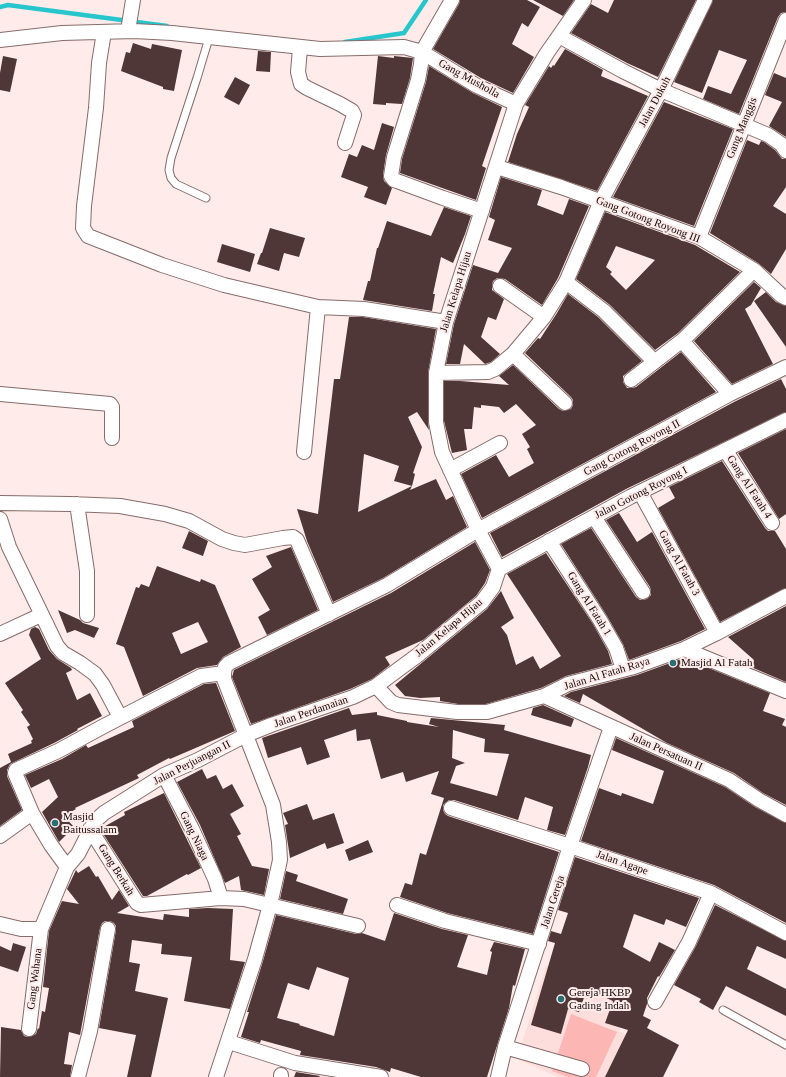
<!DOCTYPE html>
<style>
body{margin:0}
canvas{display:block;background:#feebea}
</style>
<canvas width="786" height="1077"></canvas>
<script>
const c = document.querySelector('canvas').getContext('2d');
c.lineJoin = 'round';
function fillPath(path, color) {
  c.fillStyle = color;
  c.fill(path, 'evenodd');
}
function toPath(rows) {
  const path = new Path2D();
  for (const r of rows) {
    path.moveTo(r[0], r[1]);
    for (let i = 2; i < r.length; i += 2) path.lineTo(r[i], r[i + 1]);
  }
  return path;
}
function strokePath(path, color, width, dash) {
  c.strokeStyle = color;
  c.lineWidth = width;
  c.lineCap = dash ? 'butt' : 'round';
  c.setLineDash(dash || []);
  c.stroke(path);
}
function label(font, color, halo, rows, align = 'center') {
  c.font = font + ' Georgia,serif';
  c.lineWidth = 4;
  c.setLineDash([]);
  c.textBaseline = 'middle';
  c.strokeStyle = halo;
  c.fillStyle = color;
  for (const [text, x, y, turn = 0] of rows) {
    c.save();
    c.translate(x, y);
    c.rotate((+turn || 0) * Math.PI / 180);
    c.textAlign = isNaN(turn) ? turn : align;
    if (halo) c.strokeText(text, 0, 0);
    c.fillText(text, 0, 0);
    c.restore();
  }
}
fillPath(toPath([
 [546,966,580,976,632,995,619,1031,651,1048,637,1077,558,1077,517,1059]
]), '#fddedc');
fillPath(toPath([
 [571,1014,617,1032,596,1077,568,1077,552,1071]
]), '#fcb6b3');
strokePath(toPath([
 [0,7,8,5,167,26],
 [345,42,404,33,426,0]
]), '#27c6cc', 4.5);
fillPath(toPath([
 [460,0,527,0,540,7,528,27,522,23,512,44,534,57,513,93,481,78,433,49,459,4],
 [533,0,574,0,563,16],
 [614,0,696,0,658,77,627,63,571,33,591,4,608,13],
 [713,0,786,0,786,12,781,13,778,17,739,114,703,99,708,86,731,94,747,60,719,50,702,93,674,82],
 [133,43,151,49,152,44,182,50,174,91,163,89,163,87,121,71,126,52,130,53],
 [565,49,603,70,601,76,648,96,597,191,508,162,517,134,529,107,525,105,549,66,551,68,553,65,554,66],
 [258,51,271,52,270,72,256,71],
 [3,56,17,59,10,92,0,90,0,73],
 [378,56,394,58,394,56,413,58,410,78,402,104,386,103,386,105,373,104],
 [429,66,473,93,502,107,482,166,486,168,476,200,400,173,402,159,426,82],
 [774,73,786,78,786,137,769,126,782,102,765,95],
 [235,77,250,85,239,105,224,97],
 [664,102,733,129,694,226,613,197],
 [382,123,394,127,386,155,383,175,384,181,392,188,386,205,364,197,368,187,341,177,349,154,357,157,362,145,374,150],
 [747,140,759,145,761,141,764,142,775,150,782,159,786,159,786,187,773,206,786,214,786,249,771,274,758,263,710,233],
 [501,177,542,190,537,205,563,215,569,199,589,206,558,278,542,305,505,279,497,278,493,281,492,286,492,290,504,299,496,320,488,317,481,337,500,354,491,362,485,364,464,344,460,364,446,364,454,324,473,265,498,273,512,248,488,240,495,220,489,217],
 [444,207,471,216,465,234,453,263,441,257,433,294,435,294,432,311,363,300,368,281,370,281,377,248,378,248,387,221,431,236],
 [605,212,695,245,740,272,678,333,655,350,610,305,576,279],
 [616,246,655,260,626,290,610,274,612,272,606,267],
 [270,228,305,238,299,257,284,253,279,271,257,264,261,253,262,253],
 [222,244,255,254,250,272,217,262],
 [754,282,761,288,751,305,745,309,773,364,732,384,694,341],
 [766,292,776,302,786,306,786,347,754,301],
 [568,294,598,317,642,361,623,376,623,382,627,388,632,388,636,387,681,352,716,392,482,518,461,474,496,455,509,477,534,463,527,449,530,447,522,434,536,425,516,404,504,413,499,407,481,405,481,408,474,407,472,429,464,429,467,450,452,453,444,421,444,381,460,381,509,385,499,376,513,365,559,409,563,411,571,409,573,405,573,400,571,397,525,353,538,338,540,339,557,313],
 [349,317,363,317,436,329,428,373,428,422,429,430,417,412,408,417,422,447,413,473,415,474,412,486,394,481,399,466,364,454,358,512,412,486,410,490,436,479,446,500,453,496,467,527,383,578,333,602,307,541,297,509,318,514,334,379,340,379],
 [781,379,786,389,786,412,626,489,502,557,490,533,734,402],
 [786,429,786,514,779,519,738,453],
 [722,461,765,528,768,531,775,531,786,549,786,588,720,622,658,508,675,498,669,487],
 [619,513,637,542,652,532,705,629,681,641,629,660,623,644,607,616,561,544,591,528,636,597,640,600,647,599,651,595,651,591,650,587,606,520],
 [189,531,208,541,203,556,182,548],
 [475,542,490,570,485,583,476,596,423,640,385,657,390,665,372,679,350,689,251,724,232,677,234,670,391,593],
 [291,547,318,610,267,635,258,617,270,610,252,579,272,567,266,556],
 [546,553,593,624,608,651,612,664,566,676,541,688,486,704,458,704,440,701,440,697,420,698,405,696,395,685,487,609,501,591,514,618,501,627,507,635,516,665,533,656,540,669,561,656,507,574],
 [157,566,200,582,201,579,215,585,241,647,223,657,217,665,197,668,143,696,124,647,116,644,136,587,139,588,141,584,149,587],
 [198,622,208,642,181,654,172,633],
 [786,606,786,682,751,667,754,660,728,637],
 [58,610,80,620,83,623,99,628,94,638,75,630,67,633],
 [35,627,39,629,49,650,57,659,71,668,72,670,66,673,77,700,90,693,102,716,77,729,78,730,54,743,10,764,7,770,7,776,22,810,0,826,0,768,11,762,8,754,32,743,31,741,33,739,27,727,30,725,21,712,23,710,5,683,41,659,29,635,31,629],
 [684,658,770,693,763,711,785,719,782,725,786,727,786,805,763,793,734,773,667,743,583,694,580,703,564,696,571,692,637,675],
 [216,683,235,731,170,759,169,758,137,775,139,778,75,808,76,809,64,816,74,827,59,842,42,812,58,797,49,779,31,788,25,775,62,759,86,745,88,748,134,727,132,721,204,684],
 [543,705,574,719,571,727,531,715,533,708],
 [349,708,352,715,377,712,377,715,407,721,407,722,439,727,429,724,431,718,505,725,504,730,591,755,588,767,565,835,547,830,553,807,525,797,518,820,454,800,449,800,443,805,443,810,445,814,448,816,559,852,533,934,447,913,400,897,405,883,412,885,420,853,426,855,444,798,431,794,439,771,406,782,403,772,381,779,370,739,357,741,356,729,324,740,330,757,307,765,301,747,268,758,262,738],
 [453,730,485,739,484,752,509,754,497,796,450,783,456,766,465,763,452,758],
 [616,738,725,787,755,807,786,823,786,923,714,885,581,841,599,788,621,796,622,793,653,804,664,771,612,750],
 [202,769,207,779,216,775,223,789,232,784,244,806,230,814,241,834,237,836,252,866,269,869,264,895,241,890,239,876,225,883,200,825,177,782],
 [164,793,201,868,188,875,187,874,147,896,143,896,100,829,125,815,124,812],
 [307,804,313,820,334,813,344,843,327,849,325,843,290,858,285,825,288,824,283,813],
 [368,840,373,852,349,861,345,850],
 [575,857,699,898,686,927,666,919,664,925,634,914,623,947,650,962,659,942,675,950,659,977,658,976,647,998,647,1004,643,1016,651,1020,647,1028,679,1045,663,1077,605,1077,628,1030,605,1023,613,1001,587,989,579,1012,568,1009,561,1034,531,1025,555,943,548,941,551,931,561,934,568,913,558,910],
 [89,866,96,877,98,876,112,900,119,890,129,906,117,913,163,920,164,914,189,917,189,909,208,908,233,909,230,960,245,962,230,1009,184,1001,192,957,161,954,162,944,132,940,129,962,140,964,135,991,168,998,151,1077,127,1077,136,1035,99,1028,116,930,116,926,114,923,110,921,105,921,102,923,100,928,80,1035,69,1032,64,1064,72,1065,70,1077,0,1077,1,1027,21,1030,24,1036,28,1037,36,1034,38,1028,39,1029,42,1011,45,1012,49,988,43,987,49,931,62,901,79,904,67,889,76,870,78,873],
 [286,871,298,875,296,881,348,899,343,914,280,899],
 [715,905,786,941,786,959,757,946,747,969,786,989,786,1016,726,986,713,1010,699,1002,701,999,674,985,696,946],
 [394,913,442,929,468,935,457,967,487,975,492,952,490,951,494,942,525,949,515,986,513,985,509,1008,487,1077,421,1077,391,1068,390,1072,376,1067,300,1055,301,1051,261,1040,260,1043,241,1037,249,1012,247,1012,263,961,276,915,356,934,362,933,385,941],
 [317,967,349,978,334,1036,299,1025,300,1024,277,1018,288,983,309,990],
 [13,943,26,947,18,972,0,966,0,946,11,951],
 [296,1072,320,1076,319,1077,294,1077]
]), '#4e3736');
const service = toPath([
 [206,198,176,184,171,178,169,170,171,158,197,78,209,38],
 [723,1010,786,1045]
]);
const minor = toPath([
 [452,0,422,52,421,64,418,80,394,157,391,176,394,180,397,181,443,198,482,211],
 [128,31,133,0],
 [104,32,99,63,96,108,84,206,83,228,88,236,162,265,224,285,318,307,364,309,446,322],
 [559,36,623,71,661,90,768,135,781,144,786,151],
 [0,40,62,33,134,31,172,33,320,49,404,47,422,52,477,86,516,104],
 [300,48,298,72,301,84,307,88,340,104,352,111,354,115,345,143],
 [497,167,561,187,699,237,754,270,782,296,786,298],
 [699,237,786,20],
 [566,282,604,311,654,361],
 [500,286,544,317],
 [682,341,730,394],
 [513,354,565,403],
 [436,373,488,372,495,369,513,354,544,317,566,282,601,201,661,90,705,0],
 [631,380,684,339,754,270],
 [0,394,110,404,112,407,112,438],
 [726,451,772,523],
 [304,452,318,307],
 [450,470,500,443],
 [640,492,717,633],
 [0,503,70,504,120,506,165,514,189,521,222,539,234,543,245,545,283,538,293,537,297,540,329,614],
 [77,504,87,571,87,615],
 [594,517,643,592],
 [0,519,9,547,57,646,63,653,80,663,95,674,103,685,120,717],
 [549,541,600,620,616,648,623,669],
 [499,569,630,497,786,420],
 [0,634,41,615],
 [684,649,786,691],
 [376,686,391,702,398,705,457,712,487,712,544,696,568,684,634,667,684,649,717,633,786,596],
 [544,696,729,780,759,800,786,815],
 [164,775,192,829,215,879,221,898],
 [451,808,570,846,711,893,786,933],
 [90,829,137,903,141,905,221,898,244,899,358,926],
 [0,836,32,813],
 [67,867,51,845,32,813,15,773,16,770,58,751,104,726,201,676,224,673],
 [397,905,445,921,539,944],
 [0,924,21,929,41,929,67,867,78,854,95,821,104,813,164,775,198,760,246,735,271,725,353,697,376,686,418,655,482,602,493,587,499,569,478,530,442,452,436,422,436,373,446,322,516,104,547,53,584,0],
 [655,1002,689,942,711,893],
 [29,1029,41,929],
 [229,1042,295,1063,381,1077],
 [505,1047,582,1069],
 [78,1077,90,1031,108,929],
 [216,1077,255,959,270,905,280,860,279,842,273,805,224,679,224,673,225,667,229,663,387,585,478,530,730,394,786,367],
 [281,1077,281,1075],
 [498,1077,505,1047,570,846,611,727]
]);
strokePath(service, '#866c6b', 9);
strokePath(minor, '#866c6b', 16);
strokePath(service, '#fff', 7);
strokePath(minor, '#fff', 14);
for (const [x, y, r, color] of [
 [673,663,4,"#257073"],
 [55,823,4,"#257073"],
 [561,999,4,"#257073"]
]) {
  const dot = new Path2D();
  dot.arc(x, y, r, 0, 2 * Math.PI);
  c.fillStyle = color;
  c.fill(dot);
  strokePath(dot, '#feebea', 1.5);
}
label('11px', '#120908', '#feebea', [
 ["Gang Musholla",469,79,29],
 ["Jalan Dukuh",655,102,-62],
 ["Gang Manggis",742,128,-68],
 ["Gang Gotong Royong III",648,220,21],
 ["Jalan Kelapa Hijau",456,292,-73],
 ["Gang Gotong Royong II",632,448,-28],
 ["Gang Al Fatah 4",749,487,57],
 ["Jalan Gotong Royong I",641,493,-27],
 ["Gang Al Fatah 3",679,563,61],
 ["Gang Al Fatah 1",589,604,58],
 ["Jalan Kelapa Hijau",449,628,-40],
 ["Jalan Al Fatah Raya",607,674,-17],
 ["Jalan Perdamaian",311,712,-19],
 ["Jalan Persatuan II",666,752,24],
 ["Jalan Perjuangan II",192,763,-27],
 ["Gang Niaga",194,836,64],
 ["Jalan Agape",622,863,19],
 ["Gang Berkah",116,870,58],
 ["Jalan Gereja",553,902,-72],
 ["Gang Wahana",35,979,-83]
]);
label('11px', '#120908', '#feebea', [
 ["Masjid Al Fatah",681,663],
 ["Masjid",63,817],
 ["Baitussalam",63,830],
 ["Gereja HKBP",569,993],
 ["Gading Indah",569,1006]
], 'left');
</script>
